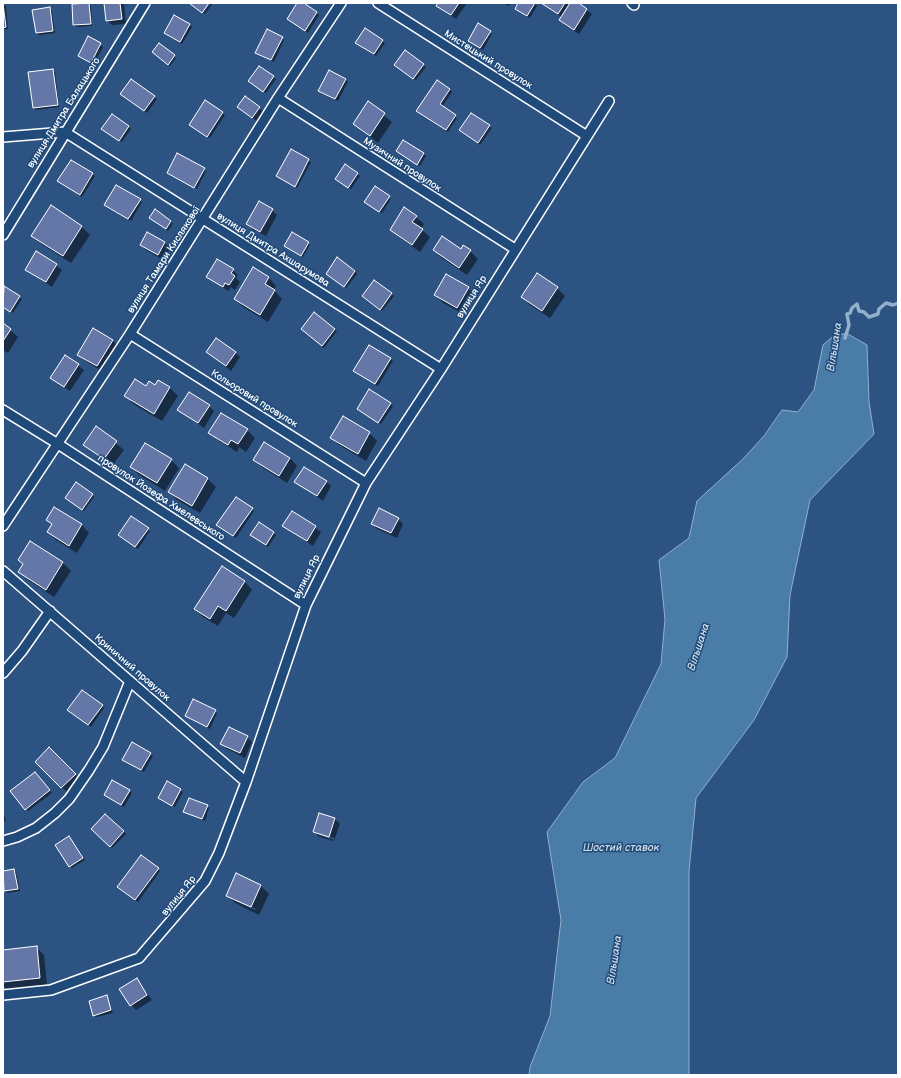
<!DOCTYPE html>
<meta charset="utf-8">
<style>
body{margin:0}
#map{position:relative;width:901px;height:1078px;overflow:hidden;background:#2d5383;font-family:"Balsamiq Sans",sans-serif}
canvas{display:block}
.frame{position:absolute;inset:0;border:4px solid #fff;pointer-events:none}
</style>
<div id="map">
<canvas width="901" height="1078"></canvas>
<div class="frame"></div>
</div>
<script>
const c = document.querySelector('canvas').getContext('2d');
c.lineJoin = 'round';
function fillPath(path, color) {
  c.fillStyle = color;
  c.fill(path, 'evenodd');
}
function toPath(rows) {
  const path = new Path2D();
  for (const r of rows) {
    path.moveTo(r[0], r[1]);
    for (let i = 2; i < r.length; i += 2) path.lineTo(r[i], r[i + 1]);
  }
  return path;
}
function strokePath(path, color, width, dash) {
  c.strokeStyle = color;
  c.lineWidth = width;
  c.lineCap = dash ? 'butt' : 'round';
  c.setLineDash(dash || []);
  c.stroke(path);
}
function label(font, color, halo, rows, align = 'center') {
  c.font = font + ' "Balsamiq Sans",sans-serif';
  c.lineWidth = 3;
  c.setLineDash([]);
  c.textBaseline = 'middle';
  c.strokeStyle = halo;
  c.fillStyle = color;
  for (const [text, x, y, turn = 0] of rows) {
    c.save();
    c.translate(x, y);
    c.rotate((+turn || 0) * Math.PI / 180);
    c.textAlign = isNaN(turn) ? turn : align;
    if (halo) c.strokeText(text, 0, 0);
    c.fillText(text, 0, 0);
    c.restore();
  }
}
const water = toPath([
 [846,333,867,345,869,402,874,434,810,500,790,595,787,657,754,720,696,798,689,871,689,1075,529,1075,530,1067,550,1016,561,920,547,832,583,782,615,758,661,664,665,619,659,560,689,538,697,501,743,459,764,436,782,410,798,412,814,390,823,345,832,337,846,333]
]);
fillPath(water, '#4a7ca8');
strokePath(water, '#92b0cb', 1);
fillPath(toPath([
 [105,3,124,3,126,24,112,25,107,20],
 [211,3,213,3,205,14,203,13],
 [298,3,302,3,319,15,308,33,288,19],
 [439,3,467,3,456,19,443,10,438,5],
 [503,3,511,3,509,6],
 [520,3,534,3,537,6,530,18,516,9],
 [542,3,577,3,592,14,579,34,565,25,560,20,561,17],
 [3,4,6,6,8,29,3,30],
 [89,4,91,6,92,26,77,27,74,25],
 [50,8,52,11,55,33,39,35,37,33],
 [190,25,192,27,182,44,165,33],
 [490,32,492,34,483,50,471,43],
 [88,38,103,47,94,64,79,56],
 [282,38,284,40,274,62,259,55],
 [382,40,385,43,376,56,359,45],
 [405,51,426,67,416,80,397,67],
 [155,55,174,56,176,58,170,66],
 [259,67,276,79,266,93,251,83],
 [53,70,55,72,59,107,36,110,33,107],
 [346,79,348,82,338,101,321,93],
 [131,80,157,99,147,113,124,96],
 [450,89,452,92,442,107,457,118,448,132,419,113],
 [245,97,265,113,258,122,238,107],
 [205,101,225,115,210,138,192,127],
 [368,103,392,122,378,143,354,124],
 [489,126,492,128,480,145,460,130],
 [129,127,131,129,122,142,105,131],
 [291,150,311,162,297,188,277,176],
 [397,151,424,154,426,156,420,166],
 [72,161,95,176,82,197,59,181],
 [346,165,360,176,351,189,338,181],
 [204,169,206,171,197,189,168,173],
 [389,197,391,199,382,213,368,204],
 [140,200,142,202,131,221,107,207],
 [51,207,82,227,90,235,71,263,40,243,32,235],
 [272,210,277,215,266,236,252,229,247,224],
 [416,217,424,224,421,229,430,237,420,252,399,237,391,230],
 [153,220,171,221,173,224,168,231],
 [147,233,165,243,170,248,163,260,146,250,141,245],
 [308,243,310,245,303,257,285,246],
 [434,250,470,251,478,259,467,275,442,258],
 [37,252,62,270,52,287,26,269],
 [253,269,269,278,276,286,274,290,282,299,268,322,243,307,235,299],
 [233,270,238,275,236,278,240,282,235,290,231,287,228,291,207,276],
 [355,271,357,274,346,288,329,276],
 [374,281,394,296,382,311,363,296],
 [4,287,22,299,13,313,3,307],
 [468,288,476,296,465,315,443,303,435,295],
 [557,288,565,296,550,318,530,305,522,297],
 [314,313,337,331,324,348,302,329],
 [3,324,18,337,8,353,3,350],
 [112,340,120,348,105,373,87,362,79,355],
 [369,346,393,361,378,386,357,373],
 [207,352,235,352,240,357,231,371],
 [65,356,84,370,70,391,51,378],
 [158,381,170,388,178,396,162,421,133,404,126,396,155,386],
 [390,404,393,406,381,424,358,409],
 [209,406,214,411,204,428,179,410],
 [97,428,124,450,112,466,85,444],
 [247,430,255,438,246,452,239,447,237,452,218,440,210,432],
 [369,433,377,441,366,461,339,445,331,438],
 [290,458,297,466,287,483,263,468,255,460],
 [171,460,179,468,165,491,139,475,131,467],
 [185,466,208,479,216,487,200,513,177,500,170,492],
 [326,481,331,486,323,501,296,482],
 [92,494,94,497,84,511,66,498],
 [54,508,82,525,89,533,77,553,56,540,48,532,52,525,47,519],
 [252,509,254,511,236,538,220,527],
 [292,512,321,532,313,546,284,526],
 [398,519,403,524,397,538,377,529,372,524],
 [259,524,276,535,268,547,254,537],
 [148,529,150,531,138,549,121,537],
 [31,542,63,563,71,571,54,597,28,580,20,572,24,565,19,560],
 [223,567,245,582,252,590,234,618,226,613,218,626,203,617,195,609],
 [102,705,104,708,91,727,71,712],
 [215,711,217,713,210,729,186,716],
 [247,737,252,742,245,758,227,749,222,744],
 [132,743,153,756,144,772,125,762],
 [49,748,83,782,70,795,36,762],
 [37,775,52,793,28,811,26,809],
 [168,783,183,792,175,807,162,800],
 [129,791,132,793,124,807,105,795],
 [207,806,209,808,205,821,185,812],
 [3,810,6,821,3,821],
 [320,814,335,819,340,824,334,841,319,837,314,831],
 [319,833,334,838,334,840,319,835],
 [105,815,126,834,112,848,92,829],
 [69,837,85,860,72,868,70,866],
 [141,856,160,871,138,902,120,889],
 [14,870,16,872,20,891,7,893,3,883,3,872],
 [237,875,261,886,269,894,259,915,235,903,227,895],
 [235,899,256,909,255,910,235,901],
 [36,947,44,955,47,985,7,990,3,985,3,951],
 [136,979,152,1000,136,1010,131,1005],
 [106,997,113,1013,96,1017,94,1015]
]), '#0007');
strokePath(toPath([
 [845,338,849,325,847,314,850,313,852,308,857,304,859,311,864,312,869,317,878,314,879,309,886,303,893,305,898,303]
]), '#92b0cb', 3.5);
const building = toPath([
 [3,3,6,27,3,28,3,3],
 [89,3,91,24,73,25,72,4,89,3],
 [104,3,120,3,122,19,106,21,104,3],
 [189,3,209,3,202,13,189,3],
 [297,3,304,3,317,12,305,31,287,19,297,3],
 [438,3,459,3,451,15,436,6,438,3],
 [518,3,535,3,527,16,515,9,518,3],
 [541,3,565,3,558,14,541,3],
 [570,3,579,3,587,9,574,30,559,20,570,3],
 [50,7,53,31,36,33,32,10,50,7],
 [174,15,190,24,180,42,164,33,174,15],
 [478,23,491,31,480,48,468,41,478,23],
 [365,28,383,40,374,54,355,43,365,28],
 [267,29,283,37,271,60,255,53,267,29],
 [88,36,101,43,91,63,78,56,88,36],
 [159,43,175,55,168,65,152,52,159,43],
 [405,50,424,64,413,79,394,65,405,50],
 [259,66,274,76,263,92,248,81,259,66],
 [53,69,58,105,33,108,28,72,53,69],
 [329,70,346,79,335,99,318,91,329,70],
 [131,79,155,96,144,111,120,94,131,79],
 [437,80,450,89,440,104,456,115,446,130,416,111,437,80],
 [245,96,260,107,252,118,237,107,245,96],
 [205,100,223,112,207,137,189,125,205,100],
 [368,101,385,113,370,136,353,124,368,101],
 [471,113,490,125,478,143,459,130,471,113],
 [112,114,129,126,119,141,101,129,112,114],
 [403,140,424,153,417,165,396,151,403,140],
 [291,149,309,159,295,187,276,176,291,149],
 [177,153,205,168,194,188,167,173,177,153],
 [71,160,93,173,80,195,57,181,71,160],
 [345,164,358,173,348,188,335,179,345,164],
 [116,185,141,199,128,219,104,205,116,185],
 [375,186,390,196,379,212,364,202,375,186],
 [259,201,273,209,260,232,246,224,259,201],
 [51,205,82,226,63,256,31,236,51,205],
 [404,207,417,216,412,222,423,229,412,245,390,230,404,207],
 [155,209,171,221,166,229,149,218,155,209],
 [147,232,165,242,158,255,140,245,147,232],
 [292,232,309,242,301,256,284,246,292,232],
 [442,236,461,249,463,245,471,250,459,268,433,250,442,236],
 [36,251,57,264,46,282,25,270,36,251],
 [337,257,355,271,344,287,326,274,337,257],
 [217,259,234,269,231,273,235,276,229,285,225,283,223,287,206,277,217,259],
 [253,267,269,277,265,284,275,290,260,315,234,299,253,267],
 [537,273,558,287,542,311,521,297,537,273],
 [446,274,469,287,457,308,434,295,446,274],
 [374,280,392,293,380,310,362,296,374,280],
 [4,286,20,296,10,312,3,307,4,286],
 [314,312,335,329,322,346,301,329,314,312],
 [3,323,11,329,3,341,3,323],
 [93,328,113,340,97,366,77,355,93,328],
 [216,338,236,352,226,366,206,352,216,338],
 [369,345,391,358,375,384,353,371,369,345],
 [65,355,79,364,64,387,50,378,65,355],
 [135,379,146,386,149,381,155,385,158,380,170,387,154,414,124,396,135,379],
 [369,389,391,403,378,423,357,409,369,389],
 [189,392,210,405,198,423,177,410,189,392],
 [221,413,248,429,238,444,231,440,228,445,208,433,221,413],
 [343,416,370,432,358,454,330,438,343,416],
 [96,426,117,441,104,459,83,445,96,426],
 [264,442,290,458,279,476,253,460,264,442],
 [145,443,172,459,157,483,130,467,145,443],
 [185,464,208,478,192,506,168,492,185,464],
 [304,467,327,481,317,496,294,482,304,467],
 [76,482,93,494,82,510,65,498,76,482],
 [236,497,253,508,233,536,216,525,236,497],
 [54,507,82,524,69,546,47,532,52,524,46,520,54,507],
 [379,508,399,518,391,533,371,524,379,508],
 [292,511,316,526,307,541,282,526,292,511],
 [131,516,149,528,135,547,118,535,131,516],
 [259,522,274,532,266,545,250,535,259,522],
 [30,541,63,562,46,590,18,572,23,564,18,560,30,541],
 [222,566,245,581,226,611,218,606,210,619,194,609,222,566],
 [82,690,103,705,88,725,67,710,82,690],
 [193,699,216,710,207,727,185,716,193,699],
 [229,727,248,736,240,753,220,744,229,727],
 [132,742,151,753,141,770,122,760,132,742],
 [49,747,76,774,61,788,35,762,49,747],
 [35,772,50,790,25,810,10,791,35,772],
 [112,780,130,790,121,805,104,795,112,780],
 [167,781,181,789,172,806,158,798,167,781],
 [189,798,208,805,202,819,183,812,189,798],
 [319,813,335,818,329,837,313,832,319,813],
 [105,814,124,831,110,847,91,829,105,814],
 [69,836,83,858,69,867,55,845,69,836],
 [141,855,159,868,135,900,117,887,141,855],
 [14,869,18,889,4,891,3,871,14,869],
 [236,873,261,885,251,907,226,896,236,873],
 [37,946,40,978,3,982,3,950,37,946],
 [137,978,147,995,130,1006,119,989,137,978],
 [107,995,111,1010,93,1016,89,1001,107,995]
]);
fillPath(building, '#6577a7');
strokePath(building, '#fff', 1);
const minor = toPath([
 [378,3,587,136],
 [632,3,634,5],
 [278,98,515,249],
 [3,137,65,132,441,369],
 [3,235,145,3],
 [130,334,366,483],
 [3,410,58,444,306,605],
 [3,526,130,334,278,98,341,3],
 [3,571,246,782],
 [3,673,22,651,50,611],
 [3,841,17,837,36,828,55,813,69,799,89,770,103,747,130,681],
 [3,995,51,990,139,958,205,881,219,853,246,782,306,605,366,483,441,369,609,101]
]);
strokePath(minor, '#fff', 12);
strokePath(minor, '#1f4a7a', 9);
label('10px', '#fff', '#1f4a7a', [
 ["Мистецький провулок",488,60,32],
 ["вулиця Дмитра Балацького",64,113,-58],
 ["Музичний провулок",402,165,33],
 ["вулиця Дмитра Ахшарумова",273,250,32],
 ["вулиця Тамари Кислякової",164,260,-57],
 ["вулиця Яр",472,297,-58],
 ["Кольоровий провулок",254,399,32],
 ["провулок Йозефа Хмелевського",161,498,33],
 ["вулиця Яр",307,577,-64],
 ["Криничний провулок",132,668,41],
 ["вулиця Яр",179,896,-51]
]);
label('italic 11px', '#d2dee9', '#1f4a7a', [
 ["Вільшана",835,347,-81],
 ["Вільшана",699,647,-72],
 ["Шостий ставок",621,848],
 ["Вільшана",615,960,-81]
]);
</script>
